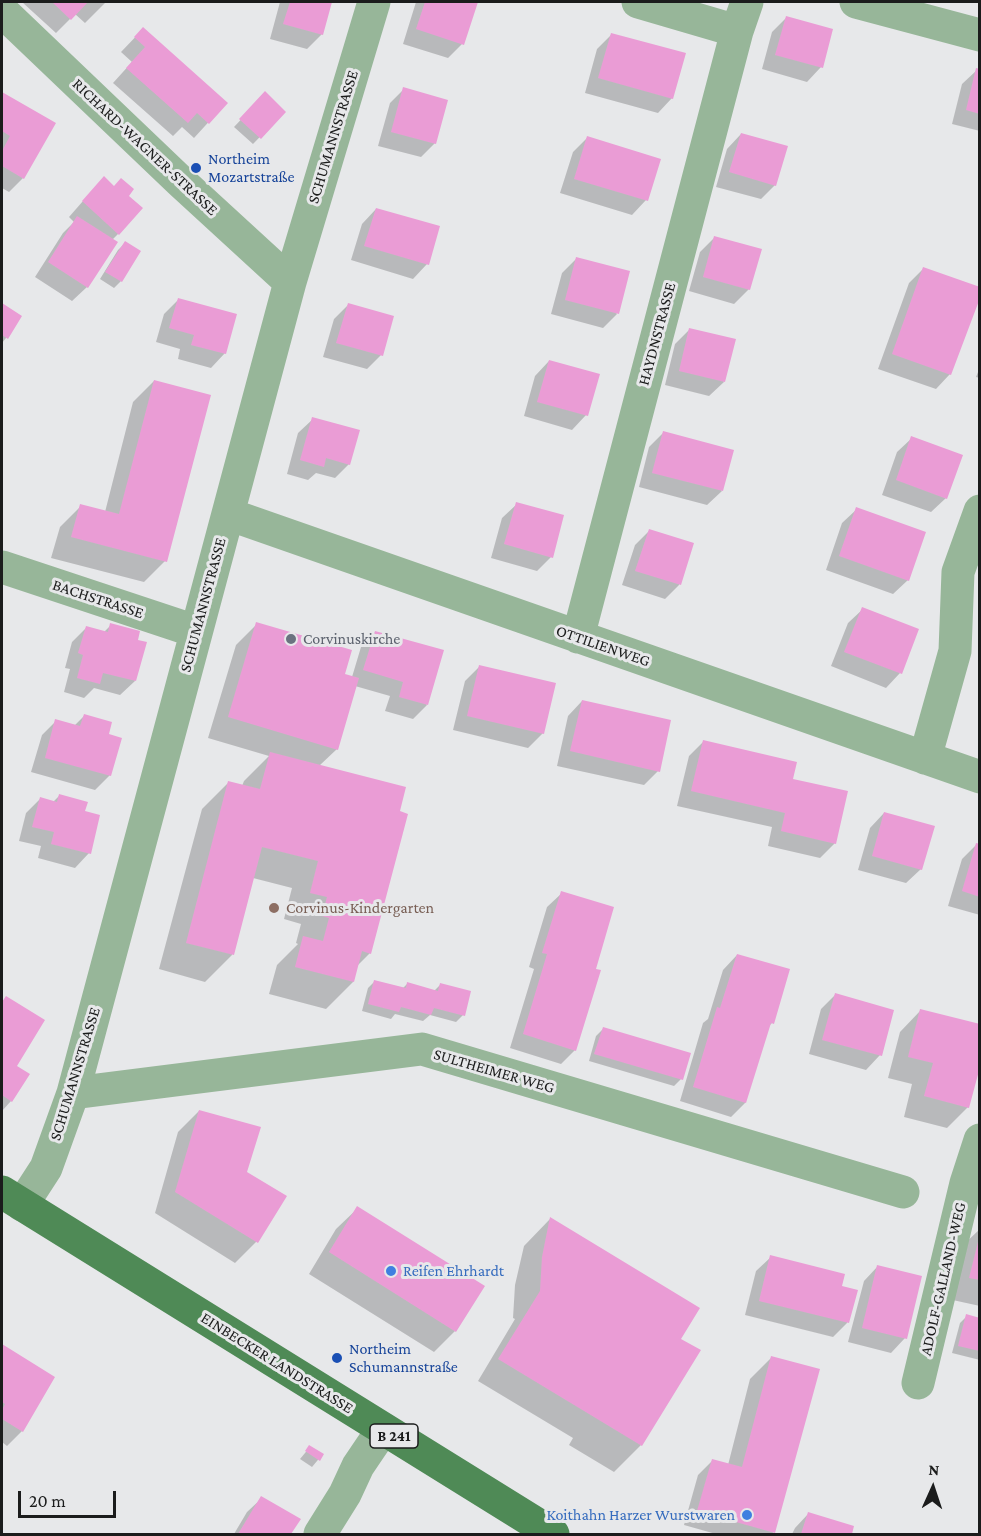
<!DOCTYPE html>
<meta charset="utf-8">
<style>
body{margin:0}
#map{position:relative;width:981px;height:1536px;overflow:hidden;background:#e7e8ea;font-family:"Crimson Pro",serif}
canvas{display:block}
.frame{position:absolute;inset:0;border:3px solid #1b1c1c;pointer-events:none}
.north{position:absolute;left:903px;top:1458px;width:60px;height:60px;-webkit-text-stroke:4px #e7e8ea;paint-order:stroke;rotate:3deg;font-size:16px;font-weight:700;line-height:24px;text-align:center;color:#1b1c1c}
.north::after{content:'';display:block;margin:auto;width:21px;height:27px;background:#1b1c1c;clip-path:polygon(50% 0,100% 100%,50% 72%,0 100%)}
.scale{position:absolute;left:18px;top:1491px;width:98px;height:27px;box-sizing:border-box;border:3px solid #1b1c1c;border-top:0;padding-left:8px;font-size:18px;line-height:21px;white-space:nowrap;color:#1b1c1c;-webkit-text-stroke:4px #e7e8ea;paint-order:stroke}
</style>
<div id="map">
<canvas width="981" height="1536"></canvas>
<div class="frame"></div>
<div class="north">N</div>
<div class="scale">20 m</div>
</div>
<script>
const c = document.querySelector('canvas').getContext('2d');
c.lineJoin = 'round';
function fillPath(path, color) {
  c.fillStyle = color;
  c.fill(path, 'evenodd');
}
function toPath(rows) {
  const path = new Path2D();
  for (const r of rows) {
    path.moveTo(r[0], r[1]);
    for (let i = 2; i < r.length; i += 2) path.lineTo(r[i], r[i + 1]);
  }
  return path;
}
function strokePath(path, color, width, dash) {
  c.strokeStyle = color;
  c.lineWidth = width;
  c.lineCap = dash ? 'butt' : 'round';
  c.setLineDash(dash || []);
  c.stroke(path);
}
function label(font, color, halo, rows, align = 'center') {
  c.font = font + ' "Crimson Pro",serif';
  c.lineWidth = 6;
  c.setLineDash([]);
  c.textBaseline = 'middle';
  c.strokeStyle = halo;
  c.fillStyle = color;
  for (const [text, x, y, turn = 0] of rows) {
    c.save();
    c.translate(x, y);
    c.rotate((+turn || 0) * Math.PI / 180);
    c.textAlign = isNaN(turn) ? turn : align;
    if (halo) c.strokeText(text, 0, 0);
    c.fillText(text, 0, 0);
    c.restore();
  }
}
fillPath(toPath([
 [22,2,106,2,85,23,75,14,56,33],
 [280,2,331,2,322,34,307,49,270,39],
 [416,2,477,2,462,44,448,58,403,44],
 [786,18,821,67,807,82,762,69,772,32],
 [143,29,226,103,194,138,182,127,173,136,113,83,132,62,121,52],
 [611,35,672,98,658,113,585,93,597,49],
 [977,70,980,70,980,131,952,124,962,84],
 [404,89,435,143,421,157,378,146,390,103],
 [2,94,54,123,23,178,9,192,2,188],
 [265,94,284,112,253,144,234,127],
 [741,134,775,185,761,199,716,187,727,149],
 [587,138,646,200,632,215,560,193,573,152],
 [90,193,127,196,118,234,112,240,116,243,87,287,72,301,35,277,63,233,74,222,69,217],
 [376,209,427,264,413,279,351,260,362,224],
 [715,237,749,289,734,304,689,291,700,252],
 [125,243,121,281,114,288,100,279,118,250],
 [577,258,617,314,603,328,551,314,562,273],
 [923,269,950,374,936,389,878,369,909,283],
 [178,300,225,353,211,368,178,359,180,349,156,342,164,314],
 [2,305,20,317,6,338,2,343],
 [348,305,381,355,367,369,323,357,334,319],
 [690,329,724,382,709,396,665,385,675,344],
 [549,361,586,415,572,430,524,416,535,376],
 [980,367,980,378,976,377],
 [154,381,165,561,144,582,51,558,60,527,81,506,105,512,133,402],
 [313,419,349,464,335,478,316,473,308,480,287,474,298,433],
 [664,432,722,491,707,505,639,487,649,447],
 [912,438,946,498,931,512,882,495,897,452],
 [517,504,551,557,537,571,491,558,502,518],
 [857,509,908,580,893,594,826,570,842,523],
 [649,531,692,544,679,585,665,599,622,585,635,545],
 [863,609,900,673,886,688,831,666,848,623],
 [257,624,343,675,352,677,361,647,375,632,427,705,413,719,385,711,390,696,355,686,337,749,319,766,370,953,356,967,353,982,326,1009,269,994,277,965,298,944,296,943,301,924,284,919,292,888,253,878,232,955,205,982,159,969,202,809,229,782,242,786,244,781,269,756,208,738,236,645],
 [111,625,135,681,120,695,94,688,84,698,64,692,70,669,65,668,72,642,86,628,104,632],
 [479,667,543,733,528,748,453,730,465,681],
 [582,701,658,771,644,785,557,766,568,716],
 [84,716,107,735,110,775,95,790,31,772,42,735,56,721,74,726],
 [704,741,791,780,835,843,820,858,768,846,772,827,677,806,689,756],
 [59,796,84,812,89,853,75,868,38,858,41,846,19,841,26,813,40,799,53,802],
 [884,813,921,869,906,883,858,870,870,828],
 [976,845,980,846,980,915,948,906,962,859],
 [562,893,594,970,575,1050,561,1064,510,1048,534,969,529,967,547,907],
 [737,955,772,1023,768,1027,745,1103,731,1117,680,1101,703,1023,708,1019,723,970],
 [375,981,402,989,407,984,434,991,441,984,463,1015,456,1022,430,1015,423,1021,395,1014,391,1019,362,1011,368,988],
 [835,995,880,1055,866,1070,809,1054,821,1009],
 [6,998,15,1066,11,1101,2,1111,2,1002],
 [921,1010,968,1107,947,1128,904,1117,912,1084,888,1078,900,1032],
 [603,1029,681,1079,674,1086,589,1061,596,1036],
 [199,1111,246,1173,285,1197,256,1242,235,1263,155,1213,178,1132],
 [358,1208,455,1331,434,1352,309,1274,336,1229],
 [550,1219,679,1339,641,1445,614,1472,569,1445,573,1438,478,1381,515,1319,513,1318,515,1285,524,1246],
 [980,1229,980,1306,948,1299,961,1247],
 [771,1257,840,1287,856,1291,847,1323,833,1337,745,1315,756,1271],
 [878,1266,905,1338,891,1353,848,1342,864,1281],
 [967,1316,980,1319,980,1360,952,1353,960,1323],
 [2,1346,53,1377,22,1431,7,1446,2,1442],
 [771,1358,774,1532,771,1534,716,1534,684,1525,698,1475,713,1460,728,1465,750,1379],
 [310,1447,322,1455,312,1467,300,1459],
 [262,1498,299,1520,290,1534,234,1534,247,1512],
 [809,1513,852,1527,850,1534,792,1534,795,1528]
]), '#0003');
fillPath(toPath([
 [52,2,88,2,71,20],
 [290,2,332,2,323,35,283,24],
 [425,2,478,2,464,45,416,29],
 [786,16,833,29,823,68,775,55],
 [143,27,228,103,209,124,197,113,188,123,126,68,145,47,134,37],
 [611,33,686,53,673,99,598,78],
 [976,68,980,69,980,114,966,110],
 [403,87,448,100,436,144,391,132],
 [265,91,286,112,261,139,239,119],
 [2,92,56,123,24,179,2,166,2,151,10,136,2,131],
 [741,133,788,146,776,186,729,172],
 [587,136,661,159,648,201,574,179],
 [104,176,114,186,121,178,134,189,129,196,143,208,119,235,82,201],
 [376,208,440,226,429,265,364,246],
 [77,216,118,242,88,288,48,262],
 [714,236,762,249,750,290,703,277],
 [125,241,141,251,122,282,105,272],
 [576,257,630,271,619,314,565,300],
 [923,267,980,287,980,298,951,375,892,354],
 [178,298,237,314,226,354,191,345,194,335,169,328],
 [2,303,22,316,8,339,2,335],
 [348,303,394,316,383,356,336,343],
 [689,328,736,339,725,382,679,371],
 [549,360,600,374,588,416,537,402],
 [154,380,211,395,167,562,71,537,80,504,119,514],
 [312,417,360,430,350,465,326,458,324,467,300,460],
 [663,431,734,450,723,491,652,473],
 [911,436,963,455,947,499,896,480],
 [516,502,564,515,553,558,504,544],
 [856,507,926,532,909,581,839,556],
 [649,529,694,543,681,585,635,571],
 [862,607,919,629,902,674,844,652],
 [256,622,352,650,345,674,359,678,338,750,228,717],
 [110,623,140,631,138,640,147,642,136,681,103,673,100,684,77,678,83,655,78,653,86,626,108,632],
 [375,631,444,650,428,705,399,697,403,682,363,670],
 [479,665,556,683,544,734,467,716],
 [582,700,671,720,660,772,570,751],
 [84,714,112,722,109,734,122,738,111,776,45,758,55,719,80,726],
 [703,740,797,762,793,779,848,791,836,844,781,831,785,813,691,791],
 [270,752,406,787,400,811,408,814,371,954,362,951,354,982,295,967,303,936,323,941,329,918,322,916,327,897,310,893,318,861,262,847,234,955,186,943,228,781,260,789],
 [59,794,88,802,85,811,100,815,91,854,51,844,54,832,32,827,40,797,57,802],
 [884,812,935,826,922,870,872,856],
 [976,843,980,844,980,897,962,891],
 [561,891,614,907,596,969,601,970,576,1051,523,1034,547,954,542,953],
 [737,954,790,969,774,1024,771,1023,746,1103,693,1087,717,1007,720,1008],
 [374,980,406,988,407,982,438,991,440,983,471,991,465,1016,434,1008,431,1015,401,1007,399,1012,368,1004],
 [835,993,894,1010,882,1056,822,1040],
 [6,996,45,1020,17,1066,30,1074,12,1102,2,1095,2,1002],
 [920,1009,980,1024,980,1067,969,1108,924,1096,933,1063,908,1057],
 [603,1027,691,1053,683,1080,594,1054],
 [199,1110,261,1127,247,1172,287,1196,258,1243,175,1192],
 [357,1206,485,1286,456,1332,329,1252],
 [550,1217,700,1308,681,1339,701,1350,642,1446,498,1359,540,1291,542,1257],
 [979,1238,980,1238,980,1280,969,1278],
 [770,1255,845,1274,842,1286,858,1290,849,1323,759,1301],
 [877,1265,922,1276,907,1339,862,1328],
 [966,1314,980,1318,980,1351,958,1346],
 [2,1344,55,1377,23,1432,2,1419,2,1410,5,1404,2,1402],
 [771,1356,820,1369,775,1533,697,1511,712,1459,742,1467],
 [309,1445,324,1454,320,1461,305,1451],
 [261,1496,301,1519,291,1534,238,1534],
 [808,1512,854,1526,852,1534,801,1534]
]), '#ea9cd5');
strokePath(toPath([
 [638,2,737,31,747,2],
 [856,2,980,35],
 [2,11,181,182,290,282],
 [228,514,980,777],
 [2,567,195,631],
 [578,637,737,31],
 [925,758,955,651,958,572,980,511],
 [73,1093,422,1049,903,1192],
 [22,1205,46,1168,73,1093,290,282,374,2],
 [918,1383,966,1183,980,1140],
 [320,1534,345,1494,358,1466,383,1429]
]), '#97b699', 33);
strokePath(toPath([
 [2,1192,553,1534]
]), '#4f8a56', 33);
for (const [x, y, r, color] of [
 [196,168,6,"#1a4fb4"],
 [291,639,6,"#6b7280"],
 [274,908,6,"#8d6e63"],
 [391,1271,6,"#3f7fe0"],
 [337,1358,6,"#1a4fb4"],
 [747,1515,6,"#3f7fe0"]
]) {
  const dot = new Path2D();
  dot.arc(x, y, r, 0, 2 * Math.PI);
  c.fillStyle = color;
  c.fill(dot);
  strokePath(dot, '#e7e8ea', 2);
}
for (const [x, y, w] of [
 [394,1436,48]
]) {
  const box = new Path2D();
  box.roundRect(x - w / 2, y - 12, w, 24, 4.5);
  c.fillStyle = '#e7e8ea';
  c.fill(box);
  strokePath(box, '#1b1c1c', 1.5);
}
label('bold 15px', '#1b1c1c', null, [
 ["B 241",394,1436]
]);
label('16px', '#1b1c1c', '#e7e8ea', [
 ["SCHUMANNSTRASSE",333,137,-73],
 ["RICHARD-WAGNER-STRASSE",145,147,43],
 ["HAYDNSTRASSE",657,334,-75],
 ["BACHSTRASSE",98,599,18],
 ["SCHUMANNSTRASSE",203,605,-75],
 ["OTTILIENWEG",603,646,19],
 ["SULTHEIMER WEG",494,1071,16],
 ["SCHUMANNSTRASSE",75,1074,-73],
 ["ADOLF-GALLAND-WEG",943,1279,-77],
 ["EINBECKER LANDSTRASSE",277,1363,32]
]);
label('16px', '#164399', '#e7e8ea', [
 ["Northeim",208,159],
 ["Mozartstraße",208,177],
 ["Northeim",349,1349],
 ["Schumannstraße",349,1367]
], 'left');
label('16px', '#5b616d', '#e7e8ea', [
 ["Corvinuskirche",303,639]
], 'left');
label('16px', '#785e54', '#e7e8ea', [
 ["Corvinus-Kindergarten",286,908]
], 'left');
label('16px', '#366cbe', '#e7e8ea', [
 ["Reifen Ehrhardt",403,1271],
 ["Koithahn Harzer Wurstwaren",735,1515,"right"]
], 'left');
</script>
